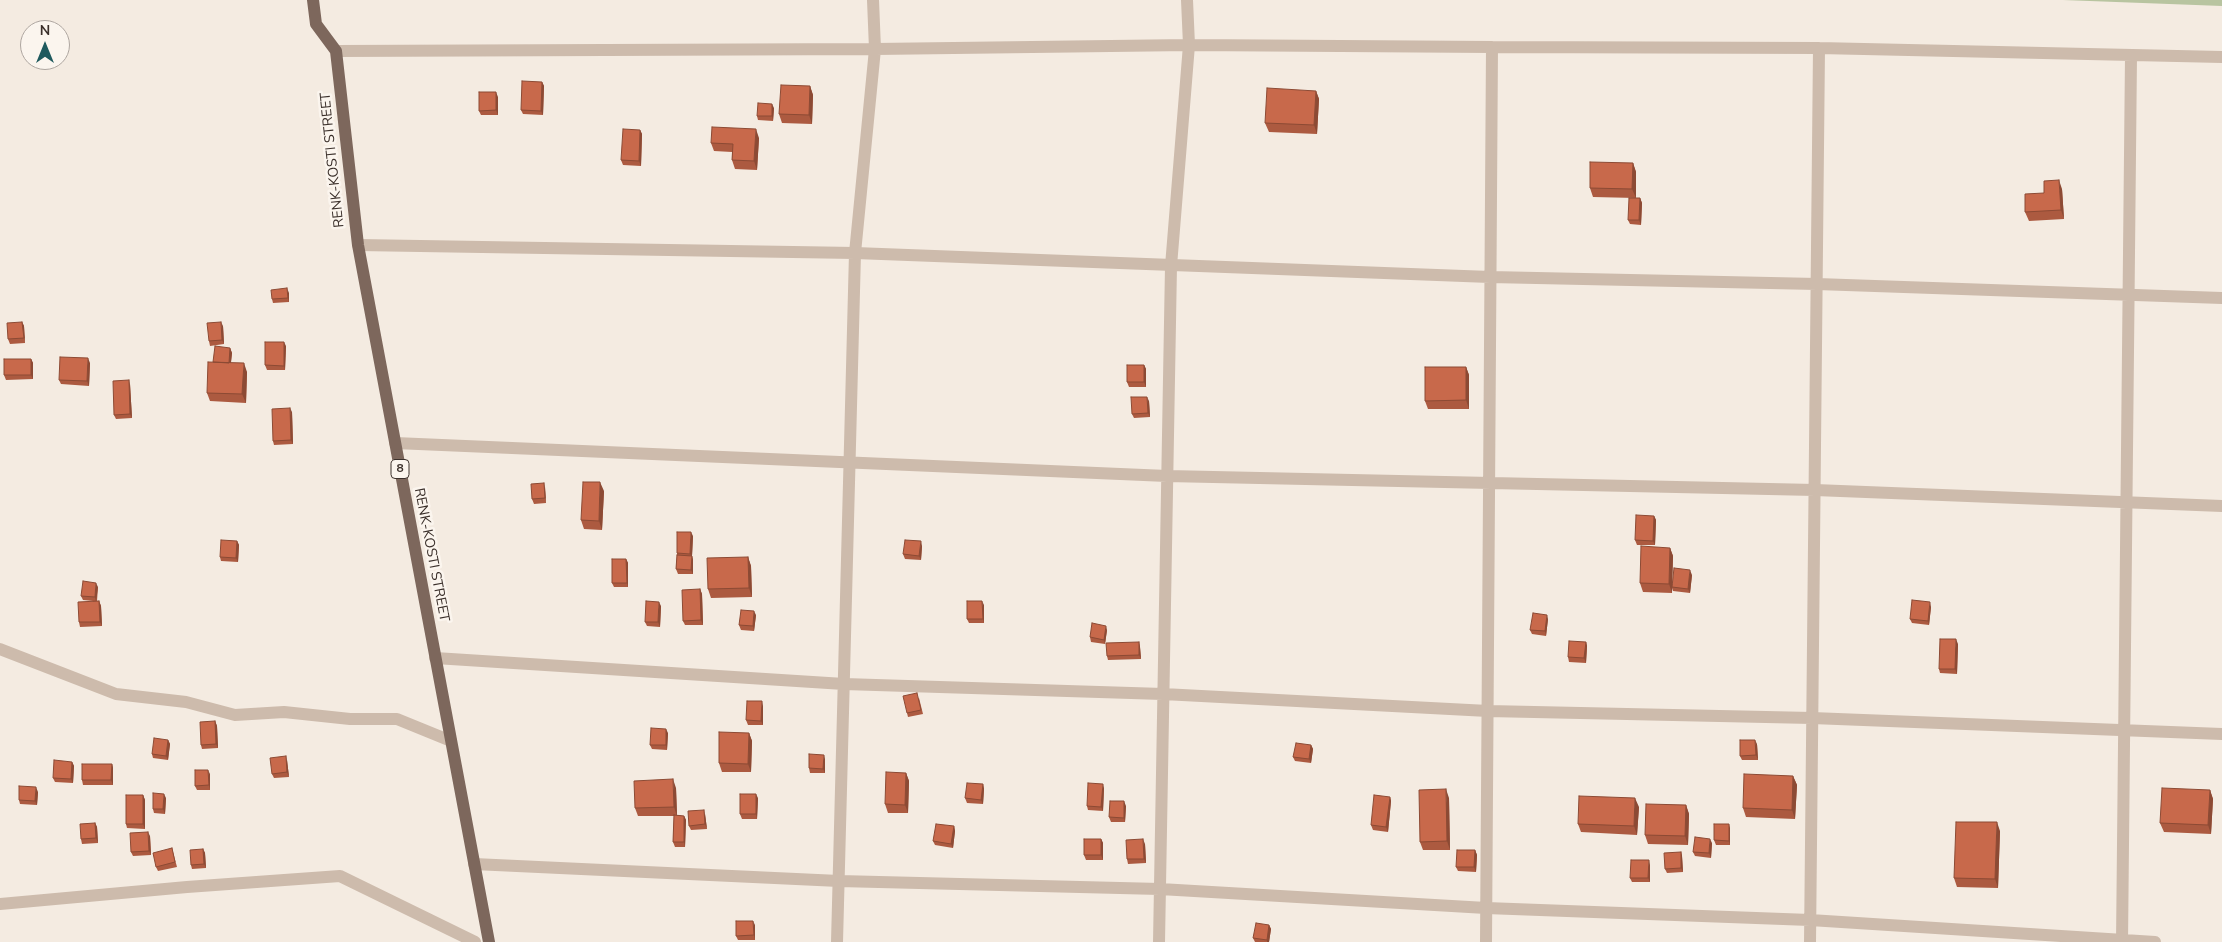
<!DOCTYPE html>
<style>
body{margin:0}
#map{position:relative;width:2222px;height:942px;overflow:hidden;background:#f4ebe1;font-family:"Nunito Sans",sans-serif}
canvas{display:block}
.north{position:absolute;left:20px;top:20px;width:50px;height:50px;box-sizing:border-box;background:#fbf5ee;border:1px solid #aea6a0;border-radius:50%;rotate:0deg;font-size:14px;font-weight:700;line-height:20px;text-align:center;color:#3b302b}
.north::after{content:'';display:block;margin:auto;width:18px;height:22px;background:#1f5a5e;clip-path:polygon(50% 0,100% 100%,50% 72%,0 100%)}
</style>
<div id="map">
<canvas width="2222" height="942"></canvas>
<div class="north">N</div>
</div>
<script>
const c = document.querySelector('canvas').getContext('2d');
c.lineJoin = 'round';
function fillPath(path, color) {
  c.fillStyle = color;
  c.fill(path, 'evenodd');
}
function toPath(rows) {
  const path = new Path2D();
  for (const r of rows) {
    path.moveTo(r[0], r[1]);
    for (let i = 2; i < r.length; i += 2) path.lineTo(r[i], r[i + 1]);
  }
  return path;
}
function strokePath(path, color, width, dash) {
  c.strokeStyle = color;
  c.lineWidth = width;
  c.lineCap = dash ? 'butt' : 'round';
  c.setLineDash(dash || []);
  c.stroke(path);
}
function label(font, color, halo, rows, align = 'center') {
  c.font = font + ' "Nunito Sans",sans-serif';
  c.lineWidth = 5;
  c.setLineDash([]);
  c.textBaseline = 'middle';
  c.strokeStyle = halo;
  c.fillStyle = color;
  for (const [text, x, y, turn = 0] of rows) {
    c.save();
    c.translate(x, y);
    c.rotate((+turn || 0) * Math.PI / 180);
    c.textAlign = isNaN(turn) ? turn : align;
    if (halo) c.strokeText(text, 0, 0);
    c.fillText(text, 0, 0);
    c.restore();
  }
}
fillPath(toPath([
 [2063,0,2222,0,2222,6]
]), '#b8c4a0');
strokePath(toPath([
 [1492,47,1819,48,2222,57],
 [336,51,875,49,1189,45,1492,47,1486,942],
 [358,245,855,253,1490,277,1817,284,2222,298],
 [395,443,1167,476,1815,490,2222,506],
 [0,649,116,694,186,702,235,715,284,712,350,719,397,719,451,741],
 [435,658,844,684,1163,694,1488,711,1812,718,2222,734],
 [474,864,839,881,1160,889,1486,908,1810,920,2155,942],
 [0,904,187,887,340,876,475,942],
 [837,942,855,253,875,49,873,0],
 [1159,942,1171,266,1189,45,1187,0],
 [1810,942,1819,48],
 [2122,942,2131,56]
]), '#cdbbac', 12);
strokePath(toPath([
 [313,0,316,24,336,51,358,245,489,942]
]), '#7d675c', 12);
fillPath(toPath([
 [542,82,544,86,543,115,523,114,521,110],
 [810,86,813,95,812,124,782,123,779,114],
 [1316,91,1319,99,1317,134,1269,132,1265,123],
 [498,97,498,115,481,115,479,111],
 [774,108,773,121,758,120,757,116],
 [640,130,642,134,641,166,623,165,621,160],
 [759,138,757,170,735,169,732,160,732,152,714,151,711,143],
 [1633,163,1636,172,1636,198,1593,197,1590,188],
 [2062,189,2064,219,2029,221,2025,212],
 [1640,198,1642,203,1641,225,1630,224,1628,220],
 [289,293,289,302,273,303,272,299],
 [22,322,24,326,25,343,10,344,8,339],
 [223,326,224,344,210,346,209,341],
 [286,346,285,370,267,370,265,365],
 [230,348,232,353,231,363,247,372,246,403,210,401,207,393,213,362],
 [31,359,33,363,33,379,6,380,4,375],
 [90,363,89,386,61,384,59,380],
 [1144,365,1146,369,1146,387,1129,387,1127,382],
 [1466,367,1469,375,1469,409,1428,409,1425,401],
 [130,384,132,418,116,419,114,415],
 [1149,401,1150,417,1134,418,1132,414],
 [292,412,293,444,274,445,273,441],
 [545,487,546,503,534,504,532,499],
 [604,491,602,530,584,529,581,520],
 [1654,516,1656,520,1655,545,1637,545,1635,540],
 [693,536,692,556,693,560,693,574,678,574,676,569,677,555,677,553],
 [237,541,239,545,238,562,221,561,220,557],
 [922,546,921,560,905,559,903,554],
 [1670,548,1673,556,1672,584,1692,575,1690,593,1673,591,1672,588,1672,593,1643,592,1640,583],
 [748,557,751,566,752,597,711,598,708,589],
 [626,559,628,563,628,587,614,587,612,583],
 [98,587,97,601,99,601,101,606,102,626,80,627,79,622,93,601,83,600,81,596],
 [700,589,702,594,703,625,685,625,683,621],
 [984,605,984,623,969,623,967,619],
 [661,606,660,627,647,626,645,622],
 [1931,607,1929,625,1912,623,1910,619],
 [756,615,754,631,741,630,739,625],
 [1548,619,1546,636,1532,634,1530,630],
 [1107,630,1105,644,1091,642,1090,637],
 [1139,642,1140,647,1141,659,1108,660,1107,656],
 [1586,642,1587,646,1586,663,1569,662,1568,657],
 [1958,644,1957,674,1940,673,1939,669],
 [919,698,923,714,908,717,907,713],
 [763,706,763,725,748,725,746,720],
 [215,721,217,726,218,748,202,749,201,745],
 [668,733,667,750,652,749,650,745],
 [749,733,752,741,751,772,722,772,719,763],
 [168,740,170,744,168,760,153,758,152,754],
 [1757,744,1758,760,1742,760,1740,756],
 [1311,745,1313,749,1311,763,1295,761,1293,757],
 [825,759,825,773,810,773,809,768],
 [287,760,289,777,274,778,272,774],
 [72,762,74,766,73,783,55,782,53,778],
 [112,764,113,768,113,785,83,785,82,780],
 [906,773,909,781,908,813,888,813,885,804],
 [210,774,210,790,197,790,195,786],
 [1793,776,1797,785,1795,819,1746,817,1743,808],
 [983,784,984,789,983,804,967,803,965,798],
 [676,788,677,815,684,816,686,820,685,847,675,847,673,842,674,816,638,816,635,808],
 [1104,788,1103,811,1088,810,1087,806],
 [2210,790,2213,799,2211,834,2164,832,2160,823],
 [38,792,37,805,20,804,19,800],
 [143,795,145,800,145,829,127,828,126,824],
 [1390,797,1391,801,1388,832,1373,830,1371,825],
 [166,798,165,814,154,813,153,809],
 [758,798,757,819,742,819,740,814],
 [1449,798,1450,850,1423,850,1420,842],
 [1686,805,1689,814,1688,845,1648,844,1645,835],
 [1126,806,1125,822,1111,822,1109,817],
 [1639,807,1637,835,1581,832,1578,824],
 [705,814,707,829,691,830,689,826],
 [95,823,97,827,98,843,82,844,81,839],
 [954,826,955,831,953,848,935,845,933,841],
 [1730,828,1730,845,1716,845,1714,840],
 [2000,831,1998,888,1957,887,1954,878],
 [150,836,151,855,133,856,131,852],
 [1101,839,1103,843,1103,860,1086,860,1084,855],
 [1712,843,1711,858,1695,856,1693,852],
 [1145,844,1146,863,1128,864,1127,859],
 [172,848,177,867,158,871,156,867],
 [203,849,205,853,206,868,192,869,191,865],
 [1475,850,1477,855,1476,872,1458,871,1456,867],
 [1681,852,1682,856,1683,872,1667,873,1665,869],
 [1650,865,1650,882,1632,882,1630,878],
 [755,925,755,940,738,940,736,936],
 [1269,925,1271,929,1269,942,1255,942,1253,938]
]), '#ac5a40');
fillPath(toPath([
 [542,82,544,86,543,115,541,111],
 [810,86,813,95,812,124,809,115],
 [1316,91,1319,99,1317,134,1314,125],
 [496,92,498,97,498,115,496,110],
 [772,104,774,108,773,121,772,116],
 [756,129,759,138,757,170,754,161],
 [640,130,642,134,641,166,639,161],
 [1633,163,1636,172,1636,198,1632,189],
 [2059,180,2062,189,2064,219,2061,210],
 [1640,198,1642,203,1641,225,1639,220],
 [287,288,289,293,289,302,288,298],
 [22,322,24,326,25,343,24,338],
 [221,322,223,326,224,344,222,340],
 [284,342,286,346,285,370,284,366],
 [230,348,232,353,230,369,228,364],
 [88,358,90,363,89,386,87,381],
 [31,359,33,363,33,379,31,375],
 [244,363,247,372,246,403,242,394],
 [1144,365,1146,369,1146,387,1144,382],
 [1466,367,1469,375,1469,409,1466,400],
 [129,380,130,384,132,418,130,414],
 [1147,397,1149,401,1150,417,1148,413],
 [290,408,292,412,293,444,291,440],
 [600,482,604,491,602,530,599,521],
 [544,483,545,487,546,503,545,498],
 [1654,516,1656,520,1655,545,1653,541],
 [691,532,693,536,692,556,693,560,693,574,691,570,692,558,690,554],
 [237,541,239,545,238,562,236,558],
 [921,541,922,546,921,560,919,556],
 [1670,548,1673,556,1672,593,1669,584],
 [748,557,751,566,752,597,749,588],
 [626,559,628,563,628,587,627,583],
 [1690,570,1692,575,1690,593,1688,589],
 [96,583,98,587,96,602,95,597],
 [700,589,702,594,703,625,701,620],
 [99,601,101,606,102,626,100,622],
 [982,601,984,605,984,623,983,619],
 [659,602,661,606,660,627,658,622],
 [1930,602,1931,607,1929,625,1928,621],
 [754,611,756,615,754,631,753,626],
 [1547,615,1548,619,1546,636,1545,631],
 [1106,626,1107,630,1105,644,1104,640],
 [1956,639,1958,644,1957,674,1955,669],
 [1139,642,1140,647,1141,659,1139,655],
 [1586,642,1587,646,1586,663,1584,658],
 [762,701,763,706,763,725,761,721],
 [215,721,217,726,218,748,216,744],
 [666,729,668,733,667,750,666,745],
 [749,733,752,741,751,772,748,764],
 [168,740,170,744,168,760,166,756],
 [1755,740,1757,744,1758,760,1756,755],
 [1311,745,1313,749,1311,763,1309,759],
 [824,755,825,759,825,773,823,769],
 [286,756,287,760,289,777,287,772],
 [72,762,74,766,73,783,71,779],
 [112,764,113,768,113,785,111,780],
 [208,770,210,774,210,790,209,785],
 [906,773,909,781,908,813,905,805],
 [1793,776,1797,785,1795,819,1792,810],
 [673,779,676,788,677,816,674,807],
 [983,784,984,789,983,804,981,800],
 [1103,784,1104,788,1103,811,1101,807],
 [36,787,38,792,37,805,35,801],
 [1446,789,1449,798,1450,850,1447,841],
 [2210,790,2213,799,2211,834,2208,825],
 [164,794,166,798,165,814,163,809],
 [756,794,758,798,757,819,756,814],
 [143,795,145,800,145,829,143,824],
 [1390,797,1391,801,1388,832,1386,827],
 [1635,798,1639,807,1637,835,1634,826],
 [1124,801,1126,806,1125,822,1124,818],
 [1686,805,1689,814,1688,845,1685,836],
 [704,810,705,814,707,829,705,824],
 [684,816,686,820,685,847,684,842],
 [1997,822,2000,831,1998,888,1995,879],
 [95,823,97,827,98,843,96,838],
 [1729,824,1730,828,1730,845,1729,841],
 [954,826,955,831,953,848,951,844],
 [148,832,150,836,151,855,149,851],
 [1101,839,1103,843,1103,860,1101,855],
 [1143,839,1145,844,1146,863,1144,859],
 [1710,839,1712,843,1711,858,1709,853],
 [203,849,205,853,206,868,204,864],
 [1475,850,1477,855,1476,872,1474,867],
 [1681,852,1682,856,1683,872,1681,868],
 [1649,860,1650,865,1650,882,1648,878],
 [753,921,755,925,755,940,754,935],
 [1269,925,1271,929,1269,942,1267,942,1267,940]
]), '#8c4a34');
const building = toPath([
 [522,81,542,82,541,111,521,110,522,81],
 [781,85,810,86,809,115,779,114,781,85],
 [1267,88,1316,91,1314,125,1265,123,1267,88],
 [479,92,496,92,496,110,479,111,479,92],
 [758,103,772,104,772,116,757,116,758,103],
 [712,127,756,129,754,161,732,160,733,144,711,143,712,127],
 [623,129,640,130,639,161,621,160,623,129],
 [1590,162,1633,163,1632,189,1590,188,1590,162],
 [2059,180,2061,210,2025,212,2025,194,2044,193,2044,181,2059,180],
 [1629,198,1640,198,1639,220,1628,220,1629,198],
 [287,288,288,298,272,299,271,290,287,288],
 [22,322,24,338,8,339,7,323,22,322],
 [221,322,222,340,209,341,207,323,221,322],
 [265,342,284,342,284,366,265,365,265,342],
 [215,346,230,348,229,363,213,362,215,346],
 [60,357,88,358,87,381,59,380,60,357],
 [4,359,31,359,31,375,4,375,4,359],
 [208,362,244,363,242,394,207,393,208,362],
 [1127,365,1144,365,1144,382,1127,382,1127,365],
 [1425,367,1466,367,1466,400,1425,401,1425,367],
 [129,380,130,414,114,415,113,381,129,380],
 [1131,397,1147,397,1148,413,1132,414,1131,397],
 [290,408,291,440,273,441,272,409,290,408],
 [583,482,600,482,599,521,581,520,583,482],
 [544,483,545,498,532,499,531,484,544,483],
 [1636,515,1654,516,1653,541,1635,540,1636,515],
 [677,532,691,532,690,554,677,553,677,532],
 [221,540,237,541,236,558,220,557,221,540],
 [905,540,921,541,919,556,903,554,905,540],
 [1641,546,1670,548,1669,584,1640,583,1641,546],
 [677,555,692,556,691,570,676,569,677,555],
 [748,557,749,588,708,589,707,558,748,557],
 [612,559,626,559,627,583,612,583,612,559],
 [1674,568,1690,570,1688,589,1672,587,1674,568],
 [83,581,96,583,95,597,81,596,83,581],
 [700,589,701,620,683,621,682,590,700,589],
 [1912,600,1930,602,1928,621,1910,619,1912,600],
 [99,601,100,622,79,622,78,602,99,601],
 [646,601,659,602,658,622,645,622,646,601],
 [967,601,982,601,983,619,967,619,967,601],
 [741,610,754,611,753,626,739,625,741,610],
 [1533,613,1547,615,1545,631,1530,630,1533,613],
 [1092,623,1106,626,1104,640,1090,637,1092,623],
 [1940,639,1956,639,1955,669,1939,669,1940,639],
 [1569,641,1586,642,1584,658,1568,657,1569,641],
 [1139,642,1139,655,1107,656,1106,643,1139,642],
 [917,693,921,710,907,713,903,696,917,693],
 [747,701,762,701,761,721,746,720,747,701],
 [215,721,216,744,201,745,200,722,215,721],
 [651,728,666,729,666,745,650,745,651,728],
 [719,732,749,733,748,764,719,763,719,732],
 [154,738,168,740,166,756,152,754,154,738],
 [1740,740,1755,740,1756,755,1740,756,1740,740],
 [1296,743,1311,745,1309,759,1293,757,1296,743],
 [809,754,824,755,823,769,809,768,809,754],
 [286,756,287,772,272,774,270,758,286,756],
 [54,760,72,762,71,779,53,778,54,760],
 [82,764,112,764,111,780,82,780,82,764],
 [195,770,208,770,209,785,195,786,195,770],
 [886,772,906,773,905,805,885,804,886,772],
 [1744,774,1793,776,1792,810,1743,808,1744,774],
 [673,779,674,807,635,808,634,781,673,779],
 [967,783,983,784,981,800,965,798,967,783],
 [1088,783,1103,784,1101,807,1087,806,1088,783],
 [19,786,36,787,35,801,19,800,19,786],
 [2162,788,2210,790,2208,825,2160,823,2162,788],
 [1446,789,1447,841,1420,842,1419,790,1446,789],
 [153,793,164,794,163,809,153,809,153,793],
 [740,794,756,794,756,814,740,814,740,794],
 [126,795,143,795,143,824,126,824,126,795],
 [1374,795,1390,797,1386,827,1371,825,1374,795],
 [1579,796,1635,798,1634,826,1578,824,1579,796],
 [1110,801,1124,801,1124,818,1109,817,1110,801],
 [1646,804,1686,805,1685,836,1645,835,1646,804],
 [704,810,705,824,689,826,688,811,704,810],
 [674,815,684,816,684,842,673,842,674,815],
 [1956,822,1997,822,1995,879,1954,878,1956,822],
 [95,823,96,838,81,839,80,824,95,823],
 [936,824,954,826,951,844,933,841,936,824],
 [1714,824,1729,824,1729,841,1714,840,1714,824],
 [148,832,149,851,131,852,130,833,148,832],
 [1695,837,1710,839,1709,853,1693,852,1695,837],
 [1084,839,1101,839,1101,855,1084,855,1084,839],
 [1143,839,1144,859,1127,859,1126,840,1143,839],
 [172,848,175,862,156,867,153,853,172,848],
 [203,849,204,864,191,865,190,850,203,849],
 [1457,850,1475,850,1474,867,1456,867,1457,850],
 [1681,852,1681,868,1665,869,1664,853,1681,852],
 [1631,860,1649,860,1648,878,1630,878,1631,860],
 [736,921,753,921,754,935,736,936,736,921],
 [1256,923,1269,925,1267,940,1253,938,1256,923]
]);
fillPath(building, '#c8694b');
strokePath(building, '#8c4a34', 1);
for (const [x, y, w] of [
 [400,469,18]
]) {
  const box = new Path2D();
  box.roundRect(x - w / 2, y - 9.5, w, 19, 4);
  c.fillStyle = '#fbf5ee';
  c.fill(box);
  strokePath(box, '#3b302b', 1);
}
label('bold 12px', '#3b302b', null, [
 ["8",400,469]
]);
label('14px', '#3b302b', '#fbf5ee', [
 ["RENK-KOSTI STREET",333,160,-96],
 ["RENK-KOSTI STREET",431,555,79]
]);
</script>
